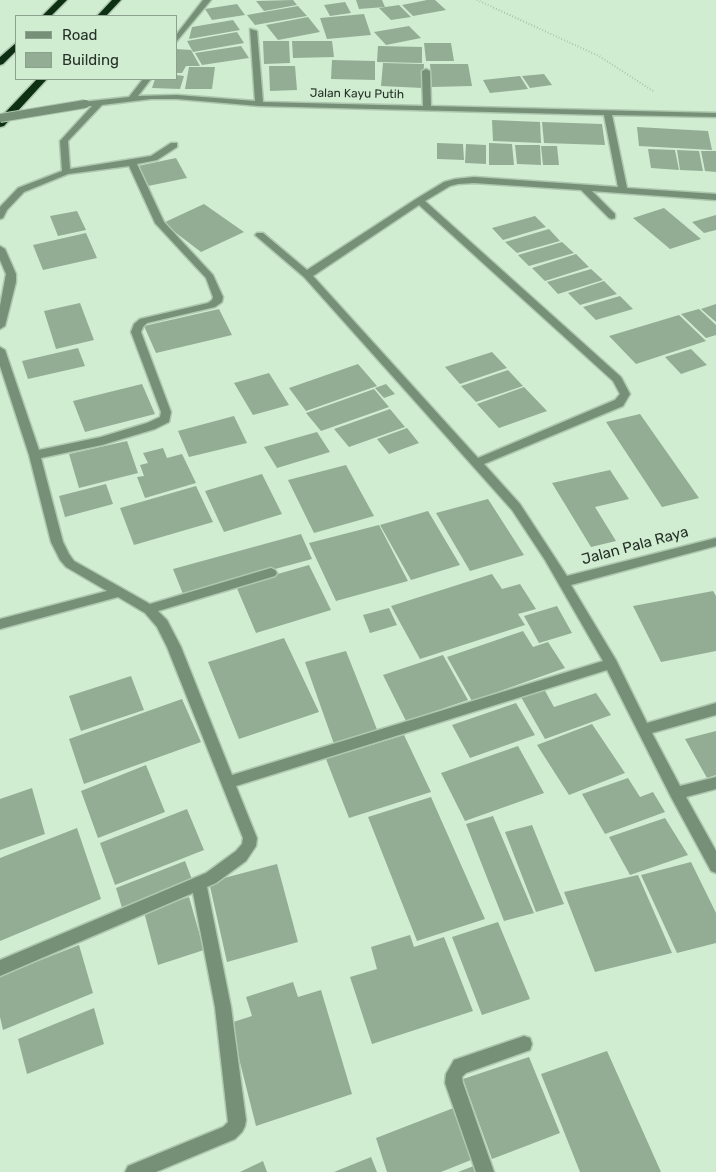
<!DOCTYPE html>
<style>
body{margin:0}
#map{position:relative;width:716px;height:1172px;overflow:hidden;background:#d0ecd1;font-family:Rubik,sans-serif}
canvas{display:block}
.legend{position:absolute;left:15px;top:15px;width:162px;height:65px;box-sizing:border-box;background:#d0ecd1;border:1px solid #8ca18d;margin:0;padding:6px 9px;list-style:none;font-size:15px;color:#263127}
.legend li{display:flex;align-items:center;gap:10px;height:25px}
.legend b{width:25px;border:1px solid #8ca18d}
</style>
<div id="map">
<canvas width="716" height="1172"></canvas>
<ul class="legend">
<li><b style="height:6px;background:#759077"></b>Road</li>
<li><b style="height:14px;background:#92ad94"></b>Building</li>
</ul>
</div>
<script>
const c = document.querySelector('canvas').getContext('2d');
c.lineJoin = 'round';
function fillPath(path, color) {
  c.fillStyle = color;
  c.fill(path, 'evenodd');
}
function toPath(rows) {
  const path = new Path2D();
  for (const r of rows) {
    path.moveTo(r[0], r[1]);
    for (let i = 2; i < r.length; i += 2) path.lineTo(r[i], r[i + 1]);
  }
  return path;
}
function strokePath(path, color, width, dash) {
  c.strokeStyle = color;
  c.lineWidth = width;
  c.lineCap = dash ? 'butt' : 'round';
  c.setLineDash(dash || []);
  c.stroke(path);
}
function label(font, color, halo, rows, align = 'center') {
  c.font = font + ' Rubik,sans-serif';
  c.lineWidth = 4.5;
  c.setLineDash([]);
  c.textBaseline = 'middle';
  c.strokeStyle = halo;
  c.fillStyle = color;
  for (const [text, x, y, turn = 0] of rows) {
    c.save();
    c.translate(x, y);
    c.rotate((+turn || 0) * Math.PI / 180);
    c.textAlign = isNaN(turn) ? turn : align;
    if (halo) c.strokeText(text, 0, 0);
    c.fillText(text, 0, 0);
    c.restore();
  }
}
fillPath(toPath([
 [293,0,297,5,264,11,256,1],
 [356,0,382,0,385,7,359,9],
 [427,0,435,0,446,10,413,16,402,5],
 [345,2,351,13,330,16,324,5],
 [237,4,245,15,212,20,205,9],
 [399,5,411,17,391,20,379,8],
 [298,6,307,16,255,25,247,15],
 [364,14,371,35,327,39,320,18],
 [308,17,320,32,278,40,266,25],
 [233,20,240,30,189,39,192,27],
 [409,26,421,38,386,45,374,32],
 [237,32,244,43,193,52,187,41],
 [263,41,289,41,290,63,264,64],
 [292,41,332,41,334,57,293,58],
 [424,43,451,43,454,61,426,61],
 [241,46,249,58,202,65,195,53],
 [378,46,422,47,422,63,377,62],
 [176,49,191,50,200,66,186,66,182,73,176,73],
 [332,60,375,61,375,80,331,79],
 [383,63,424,64,423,88,381,86],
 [430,64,468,64,472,86,432,87],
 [269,66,295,66,297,90,270,91],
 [189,67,215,67,212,89,185,89],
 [544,74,552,85,530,88,522,76],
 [176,75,184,76,180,89,152,88,155,79,176,79],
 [520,76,528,89,490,93,483,80],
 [492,120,540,122,541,143,493,141],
 [542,122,602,124,605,145,544,143],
 [637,127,708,131,712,150,639,146],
 [437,143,463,144,464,160,437,159],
 [489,143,512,144,514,165,489,165],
 [466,144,486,145,486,164,465,163],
 [515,145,540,145,541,165,517,164],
 [541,146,557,146,559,165,543,165],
 [648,149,675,150,679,170,651,168],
 [677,150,699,151,703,171,680,170],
 [701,151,716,151,716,172,705,171],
 [176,158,187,178,148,186,138,166],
 [204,204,244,232,201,252,163,223],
 [664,208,701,239,670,249,633,218],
 [77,211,86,230,58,236,50,216],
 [716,215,716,230,704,233,692,222],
 [535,216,546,227,503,240,492,228],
 [549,229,560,241,517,253,505,242],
 [86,233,97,258,43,270,33,245],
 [562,242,574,253,529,266,518,255],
 [576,254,589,267,545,281,532,268],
 [591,269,603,280,558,294,547,282],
 [604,281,617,294,580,305,568,293],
 [620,296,633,309,596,320,583,307],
 [80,303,94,340,56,349,44,311],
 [716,304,716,322,701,309],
 [219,309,232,335,156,353,144,326],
 [699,309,716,325,716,335,706,338,681,314],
 [679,315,706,341,636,364,609,336],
 [78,348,85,366,28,379,22,361],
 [691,349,707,365,681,374,665,357],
 [492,352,507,368,460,384,445,367],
 [358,364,377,386,306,411,289,388],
 [508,370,523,386,476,402,461,386],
 [269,373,289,405,253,415,234,383],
 [142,384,155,414,85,432,73,401],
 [386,384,395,394,384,398,375,388],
 [524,387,547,411,499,428,477,404],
 [374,389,389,407,321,431,306,413],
 [390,409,405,427,349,447,334,429],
 [640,414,699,498,662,507,606,422],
 [234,416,247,443,189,457,178,431],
 [407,428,419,443,389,454,377,439],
 [317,432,330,452,277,468,264,447],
 [127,441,138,473,79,488,69,454],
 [163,448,167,458,182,454,196,483,145,498,137,477,144,476,140,465,148,463,143,453],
 [346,465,374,516,314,533,288,480],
 [610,470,629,499,595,507,616,541,591,547,552,483],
 [262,474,282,514,224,532,205,491],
 [106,484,113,504,65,517,59,496],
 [196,486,213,522,134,545,120,508],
 [488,499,524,555,470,571,436,513],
 [428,511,460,565,411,580,380,525],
 [379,525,408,581,336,601,309,543],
 [301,534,312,559,183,594,173,569],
 [309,565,331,610,256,633,236,586],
 [492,574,502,589,520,584,536,609,518,614,525,625,420,659,391,606],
 [713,591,716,596,716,651,661,662,633,606],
 [557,606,572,633,539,643,524,616],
 [389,608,397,625,370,633,363,615],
 [523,631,533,647,548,642,565,668,472,701,447,657],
 [284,638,319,712,239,739,208,662],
 [346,651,378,732,334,744,305,662],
 [443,655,468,700,406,721,383,675],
 [131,676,144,710,81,731,69,696],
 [544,689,554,707,596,693,611,715,545,739,521,697],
 [182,699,201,742,84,784,69,739],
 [516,703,535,735,470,758,452,725],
 [592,724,625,773,569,795,537,745],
 [716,731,716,775,707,778,685,739],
 [404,735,431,792,349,818,326,759],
 [518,746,544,793,465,821,441,773],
 [146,765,165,812,98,838,81,791],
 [628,778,640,797,653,792,665,812,605,834,582,794],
 [32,788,45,834,0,850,0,799],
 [431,797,485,919,417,941,368,817],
 [187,809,204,850,115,885,100,843],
 [493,816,534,913,504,921,466,824],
 [665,818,688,855,630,875,609,837],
 [532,825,564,904,536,912,505,832],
 [77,828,101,899,0,941,0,858],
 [185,861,193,882,123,911,116,888],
 [691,862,716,913,716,943,677,953,641,875],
 [277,864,298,942,227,962,209,882],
 [638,875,672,953,595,972,564,892],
 [189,897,204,950,158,965,144,912],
 [498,922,530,999,482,1015,452,937],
 [410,935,414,947,444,937,473,1011,372,1044,350,977,377,969,371,947],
 [79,945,93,993,3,1030,0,1017,0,976],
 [293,982,298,997,321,990,352,1094,256,1126,230,1023,252,1016,246,997],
 [94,1008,104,1044,27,1074,18,1039],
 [607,1051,661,1172,580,1172,541,1074],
 [529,1057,560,1133,492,1159,463,1079],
 [456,1107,476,1158,441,1172,387,1172,376,1138],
 [371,1157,377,1172,334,1172],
 [263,1161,267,1172,240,1172],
 [479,1164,482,1172,458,1172]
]), '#92ad94');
const minor = toPath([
 [203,0,211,0,176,42,176,35,203,0],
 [250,29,257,31,263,102,423,106,422,71,426,69,430,71,431,106,716,113,716,117,612,115,627,188,716,194,716,200,592,191,615,214,615,218,612,219,609,218,581,190,474,183,458,184,450,186,425,201,621,377,630,394,623,406,484,464,520,504,567,576,716,538,716,546,571,585,616,660,647,723,716,703,716,715,652,733,680,786,716,777,716,789,686,797,716,851,716,873,711,871,671,797,607,670,236,786,257,838,256,846,246,861,216,883,207,887,231,1007,246,1120,245,1126,242,1132,235,1139,156,1172,125,1172,128,1166,223,1127,228,1122,215,1007,193,893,0,976,0,960,206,873,236,851,242,844,243,838,167,647,157,627,145,613,118,597,0,629,0,619,107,591,66,567,60,560,51,542,29,455,0,366,0,347,5,350,39,450,101,437,147,423,160,417,161,412,131,332,134,324,140,319,208,303,212,300,213,297,206,278,155,223,129,166,68,174,24,192,7,210,3,218,0,219,0,207,18,188,62,171,60,141,92,106,82,106,82,102,129,97,143,79,151,79,138,96,177,95,255,101,250,29],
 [151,99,177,99,259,106,604,115,618,187,474,177,455,179,444,182,416,199,307,270,263,233,257,233,255,235,304,277,512,510,545,560,603,661,232,775,181,647,167,620,158,611,275,576,277,573,275,570,271,568,150,604,74,561,69,554,63,542,41,458,102,445,155,429,169,422,171,412,141,332,143,327,147,323,215,307,222,302,223,297,213,275,164,222,137,164,157,160,177,147,177,143,171,143,151,156,70,169,68,141,102,105,151,99],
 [419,205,613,381,620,394,615,400,478,458,313,276,419,205],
 [0,246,5,249,16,274,16,282,5,326,0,329,0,306,6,274,0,260,0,246],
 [524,1036,530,1038,532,1044,530,1050,466,1073,462,1077,463,1083,494,1172,476,1172,445,1083,446,1074,454,1060,524,1036]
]);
const highway = toPath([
 [58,0,67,0,51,16,42,16,58,0],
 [112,0,121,0,106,16,97,16,112,0],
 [16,43,16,51,3,64,0,65,0,57,16,43],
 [37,79,47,79,4,126,0,127,0,118,37,79]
]);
strokePath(minor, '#aec7af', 3);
strokePath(highway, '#aec7af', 3);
strokePath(toPath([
 [477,0,599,56,653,91]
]), '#8ea38f', 2, [0.5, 2.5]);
fillPath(minor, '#759077');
fillPath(highway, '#0d2f12');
const minorBridge = toPath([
 [0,118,85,104]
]);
strokePath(minorBridge, '#aec7af', 10, []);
strokePath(minorBridge, '#759077', 8);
label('12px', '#263127', '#d0ecd1', [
 ["Jalan Kayu Putih",357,94,1]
]);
label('15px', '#263127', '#d0ecd1', [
 ["Jalan Pala Raya",635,546,-15]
]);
</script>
